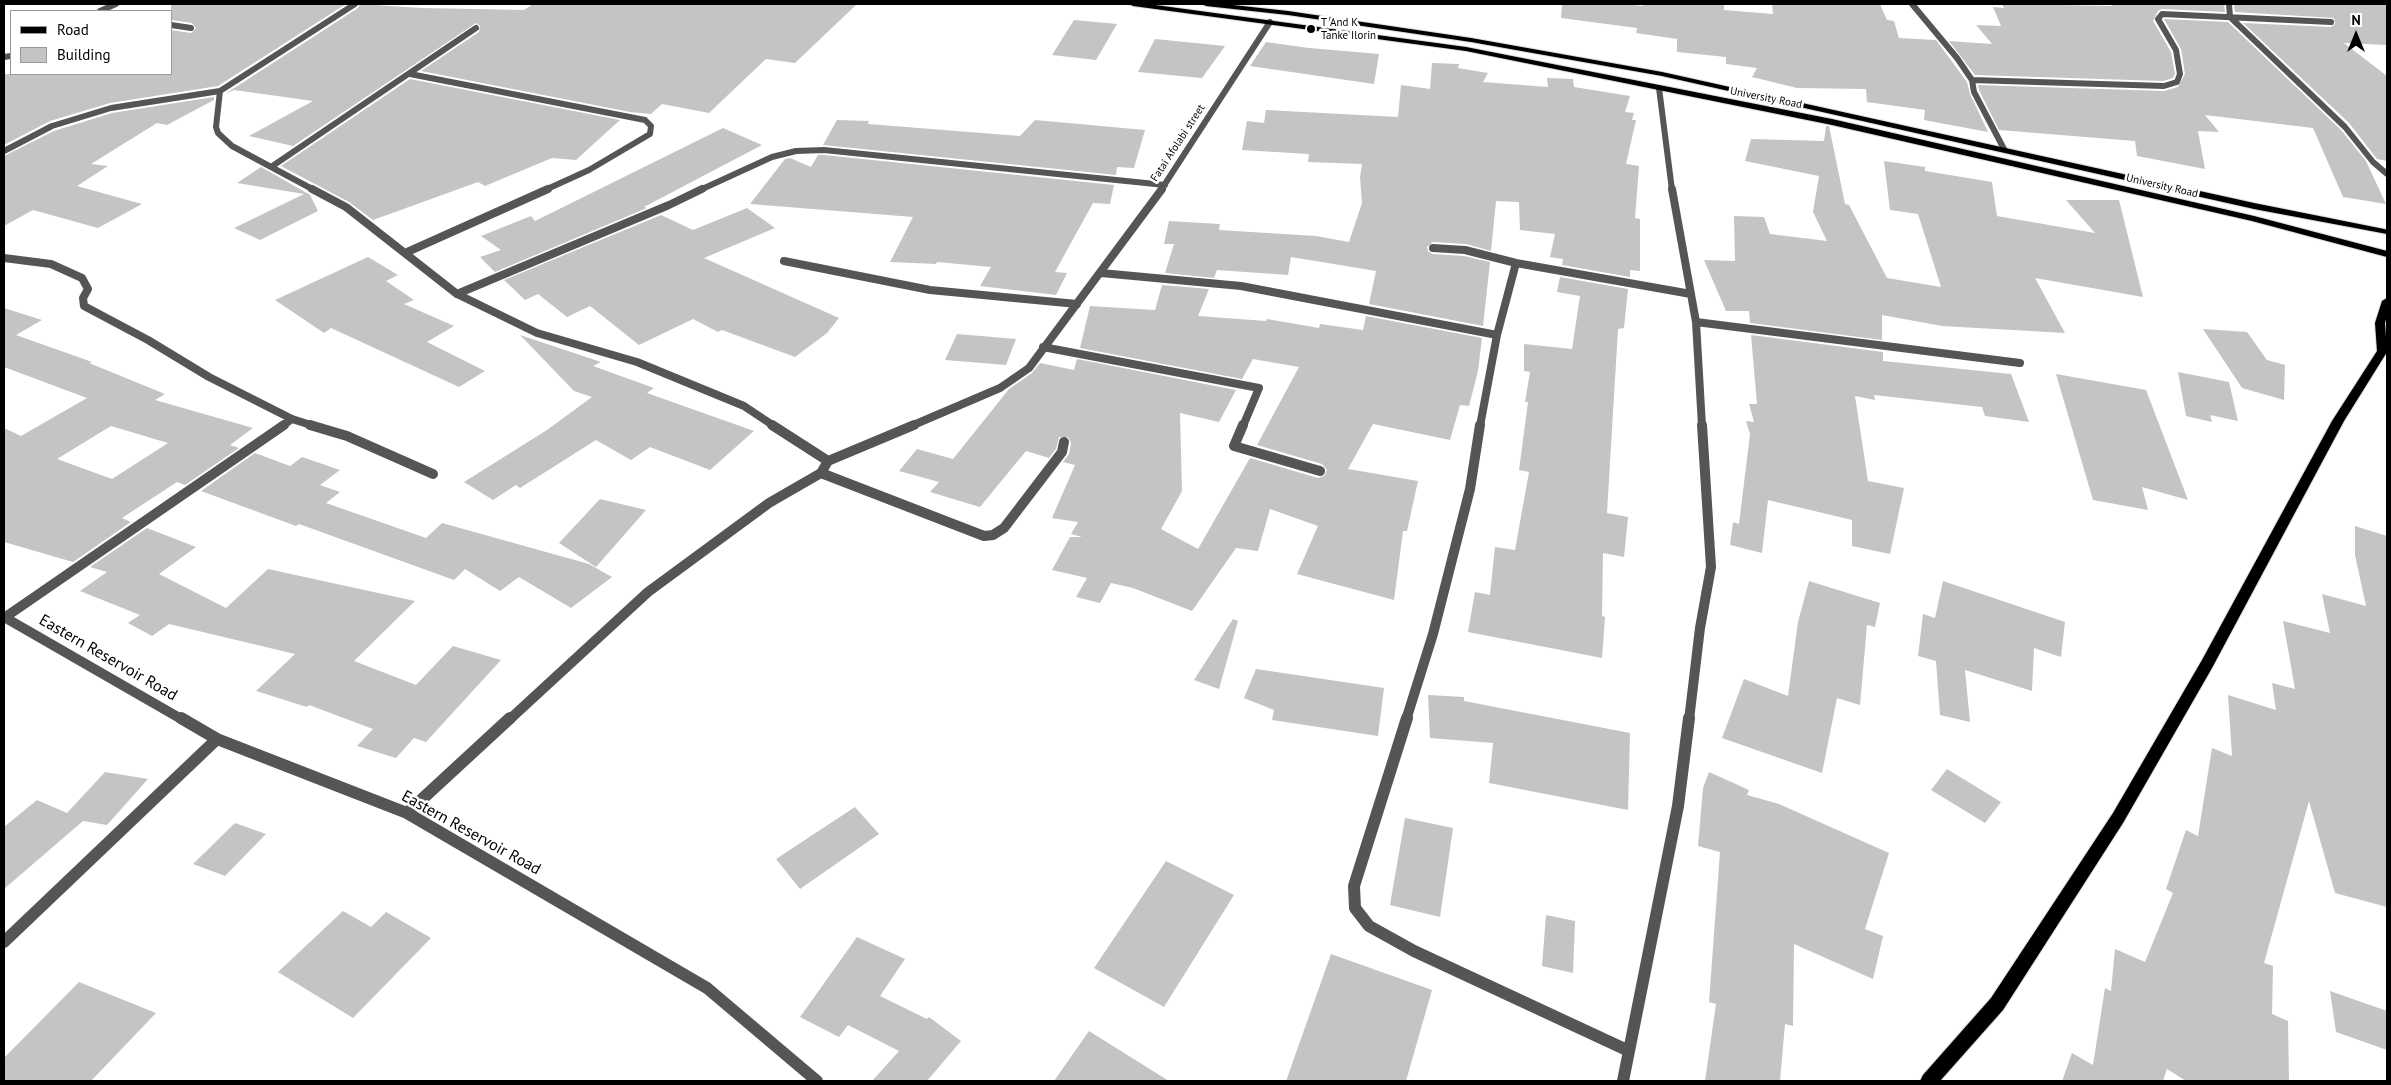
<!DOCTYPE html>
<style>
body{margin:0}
#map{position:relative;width:2391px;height:1085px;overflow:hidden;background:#fff;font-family:"PT Sans",sans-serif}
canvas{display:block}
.frame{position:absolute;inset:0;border:5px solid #000;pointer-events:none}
.legend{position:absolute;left:10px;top:10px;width:162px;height:65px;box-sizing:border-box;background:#fff;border:1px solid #999;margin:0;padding:6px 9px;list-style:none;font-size:15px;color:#000}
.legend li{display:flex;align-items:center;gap:10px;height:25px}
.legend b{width:25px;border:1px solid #999}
.north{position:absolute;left:2331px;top:10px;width:50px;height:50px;-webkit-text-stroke:4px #fff;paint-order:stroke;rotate:0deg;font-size:14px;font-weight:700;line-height:20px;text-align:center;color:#000}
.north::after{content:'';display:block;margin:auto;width:18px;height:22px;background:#000;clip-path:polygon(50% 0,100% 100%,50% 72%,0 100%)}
</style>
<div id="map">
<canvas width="2391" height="1085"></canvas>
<div class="frame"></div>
<ul class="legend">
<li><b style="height:6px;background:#000"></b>Road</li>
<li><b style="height:14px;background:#c4c4c4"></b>Building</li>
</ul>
<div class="north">N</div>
</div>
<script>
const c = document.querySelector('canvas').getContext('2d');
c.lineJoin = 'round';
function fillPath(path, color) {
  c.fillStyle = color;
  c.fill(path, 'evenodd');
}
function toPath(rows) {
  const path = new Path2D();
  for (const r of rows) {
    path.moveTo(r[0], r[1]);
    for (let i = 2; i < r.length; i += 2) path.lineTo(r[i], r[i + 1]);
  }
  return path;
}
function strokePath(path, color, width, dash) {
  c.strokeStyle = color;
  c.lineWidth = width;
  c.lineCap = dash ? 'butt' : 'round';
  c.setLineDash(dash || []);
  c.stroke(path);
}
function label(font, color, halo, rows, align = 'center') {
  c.font = font + ' "PT Sans",sans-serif';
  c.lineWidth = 5;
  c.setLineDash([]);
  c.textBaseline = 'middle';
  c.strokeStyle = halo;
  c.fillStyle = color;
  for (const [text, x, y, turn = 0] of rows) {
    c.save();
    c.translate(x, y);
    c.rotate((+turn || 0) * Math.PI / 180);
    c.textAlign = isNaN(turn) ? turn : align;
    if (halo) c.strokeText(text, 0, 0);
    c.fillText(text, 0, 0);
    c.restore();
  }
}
fillPath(toPath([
 [171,4,346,4,218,86,110,103,50,121,4,145,4,74,171,74,171,30,191,33,196,28,192,23,171,20],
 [360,4,421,8,524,10,533,4,857,4,795,63,766,59,709,113,662,104,651,114,630,112,421,71,479,32,480,26,476,23,293,146,249,136,313,101,234,90,225,94,358,8],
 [1562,4,1623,4,1643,6,1643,4,1724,4,1724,10,1773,14,1772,4,1880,4,1887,20,1894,21,1899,38,1936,40,1967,82,1970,94,1988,132,1924,120,1925,110,1867,102,1866,89,1797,88,1752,77,1757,68,1726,64,1726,57,1677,52,1677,39,1636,33,1637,28,1561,18],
 [2002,4,2112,6,2112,4,2224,4,2225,12,2162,9,2158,11,2153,21,2171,52,2175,74,2173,78,2163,81,1975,75,1949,41,1992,44,1976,25,2001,26,1993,7,2004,8],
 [2234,4,2387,4,2387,45,2344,43,2387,76,2387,161,2377,159,2349,123,2243,23,2331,27,2335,24,2334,18,2235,12],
 [2164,19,2228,22,2341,130,2366,161,2386,204,2343,197,2313,128,2205,115,2219,132,2198,131,2205,169,2137,156,2135,141,1999,130,1979,90,1978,85,2164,91,2178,87,2185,74,2181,49],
 [1074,20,1117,24,1096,60,1052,55],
 [1155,39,1225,46,1202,78,1138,72],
 [1266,42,1309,48,1379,54,1374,84,1250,66],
 [1432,63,1459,64,1458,68,1488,73,1483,82,1548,87,1547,78,1573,79,1574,87,1630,96,1625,112,1634,113,1632,120,1636,120,1626,164,1639,166,1635,218,1640,219,1640,271,1630,270,1630,277,1562,265,1563,259,1550,257,1555,234,1520,230,1519,202,1496,201,1491,251,1466,244,1433,242,1427,247,1428,251,1432,254,1464,256,1490,262,1483,326,1369,304,1376,271,1291,257,1288,275,1217,270,1214,278,1165,273,1174,244,1164,244,1169,221,1220,224,1219,230,1316,236,1349,242,1362,203,1360,177,1362,164,1308,162,1309,154,1242,150,1247,121,1264,123,1266,110,1398,117,1401,85,1430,89],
 [410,79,620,120,576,160,552,158,485,186,478,182,373,220,349,202,281,166],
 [214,97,214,100,167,125,157,123,91,164,108,166,77,186,142,204,98,228,33,210,4,226,4,156,54,131,112,113],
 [837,120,869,121,868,124,1020,136,1035,120,1145,130,1134,168,1117,167,1116,175,823,145],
 [1826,126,1829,126,1845,204,1849,205,1887,278,1941,287,1918,214,1890,210,1884,161,1925,167,1925,171,1992,182,1997,216,2095,233,2066,200,2119,200,2143,297,2035,278,2065,333,1942,326,1882,315,1882,340,1750,323,1749,311,1726,311,1704,260,1735,261,1734,216,1764,217,1770,234,1827,241,1813,212,1819,176,1745,161,1751,139,1824,141],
 [723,128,762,145,644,207,647,208,495,272,480,257,501,250,481,236,531,216,535,221],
 [818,155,824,155,1114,185,1110,204,1093,203,1055,272,1067,273,1056,295,980,286,991,267,937,262,936,264,890,262,913,217,750,204,785,159,790,158,811,167],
 [261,167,312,196,310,195,318,211,260,240,234,228,304,194,237,183],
 [747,208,775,228,704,258,839,318,827,333,795,357,722,330,718,332,693,319,639,345,590,306,567,317,538,294,525,300,504,280,661,215,693,230],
 [368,257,398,275,386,281,414,300,404,304,454,326,427,342,485,371,459,387,331,328,324,333,275,300],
 [1560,277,1628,289,1624,328,1618,329,1607,513,1628,517,1624,557,1603,553,1602,616,1605,617,1602,658,1468,632,1475,592,1490,595,1495,547,1515,550,1529,472,1519,470,1528,402,1525,402,1530,372,1524,371,1524,344,1572,349,1580,296,1557,292],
 [1162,285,1209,289,1198,316,1266,321,1267,319,1319,328,1320,324,1363,330,1366,316,1482,338,1478,371,1469,406,1460,405,1450,440,1373,424,1348,469,1418,481,1407,531,1403,531,1394,600,1297,574,1318,526,1270,509,1258,551,1236,548,1192,611,1133,588,1111,583,1100,603,1076,597,1087,578,1052,570,1070,537,1082,537,1071,534,1078,522,1052,518,1075,465,1063,462,1069,454,1071,443,1068,437,1059,437,1056,449,1049,458,1026,451,980,507,930,492,939,482,899,471,917,449,953,459,1009,389,1032,373,1040,363,1074,370,1077,359,1236,390,1219,422,1180,413,1182,491,1161,529,1198,549,1250,458,1318,478,1324,476,1327,470,1322,464,1257,445,1299,367,1253,359,1242,379,1080,348,1090,306,1155,310],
 [4,308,42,320,16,335,92,362,89,363,165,394,155,400,253,428,230,445,239,448,185,485,177,482,122,518,131,522,73,562,4,542,4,428,21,436,87,398,4,367],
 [111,426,168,443,112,479,57,459],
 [2203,329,2247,332,2267,360,2285,365,2284,400,2242,388],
 [957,334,1016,339,1006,365,945,360],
 [520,335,601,362,593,366,654,388,647,393,754,431,710,470,650,447,631,460,596,440,520,488,516,485,493,500,464,482,547,430,592,397,574,391],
 [1751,335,1883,352,1883,361,2011,374,2029,422,1985,416,1982,407,1874,395,1875,400,1855,396,1868,481,1904,488,1890,554,1852,546,1852,520,1768,500,1762,553,1730,545,1733,522,1739,524,1750,434,1746,421,1754,422,1749,404,1757,404],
 [2178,372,2229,382,2238,421,2210,415,2212,422,2186,416],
 [2056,374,2146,390,2188,500,2142,487,2148,510,2093,500],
 [255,453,290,466,302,457,340,470,320,485,340,492,326,503,426,538,442,523,589,564,612,577,571,608,519,577,500,591,465,569,454,580,299,524,296,526,201,491],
 [600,499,646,510,596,567,559,543],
 [2355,526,2387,536,2387,907,2335,893,2309,801,2264,963,2273,966,2272,1014,2288,1021,2289,1081,2186,1081,2167,1069,2163,1081,2062,1081,2072,1053,2093,1065,2105,988,2111,991,2115,949,2145,962,2173,893,2166,889,2186,830,2198,836,2212,748,2232,756,2228,695,2276,710,2272,683,2295,689,2283,621,2330,633,2322,594,2366,606,2355,555],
 [147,528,196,547,159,574,226,608,268,569,415,601,354,661,416,685,453,646,501,660,426,742,414,738,396,758,357,746,373,729,309,705,307,707,256,691,295,654,169,624,152,636,128,623,140,615,80,591,107,572,90,567],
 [1809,581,1880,603,1875,627,1867,625,1860,705,1837,698,1822,773,1722,738,1744,679,1788,696,1798,622],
 [1943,581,2065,622,2061,657,2034,648,2032,691,1965,670,1970,722,1940,715,1936,661,1918,656,1923,614,1935,618],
 [1233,619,1238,621,1219,689,1194,680],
 [1256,669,1384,688,1378,736,1272,720,1274,710,1244,698],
 [1428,695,1464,697,1464,701,1630,733,1628,810,1489,783,1493,743,1430,738],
 [1947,769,2001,802,1985,823,1931,790],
 [105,772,148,779,107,825,83,821,4,889,4,827,37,800,67,813],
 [1709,772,1749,790,1747,795,1779,804,1889,853,1865,929,1883,936,1873,979,1794,944,1793,1026,1785,1024,1780,1081,1705,1081,1716,1004,1709,1002,1720,852,1698,846,1703,788],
 [855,807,879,834,800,889,776,859],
 [1405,818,1453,828,1440,917,1390,905],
 [235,823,266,834,225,876,193,864],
 [1166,861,1234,895,1164,1007,1094,968],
 [343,911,371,927,386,912,431,938,353,1018,278,972],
 [1546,915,1575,921,1573,973,1542,966],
 [857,937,905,959,880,996,927,1019,929,1017,961,1041,927,1081,872,1081,899,1051,848,1025,839,1037,800,1017],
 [1331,954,1432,990,1406,1081,1286,1081],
 [79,982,156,1013,91,1081,4,1081,4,1058],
 [2330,991,2387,1011,2387,1050,2336,1032],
 [1089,1031,1169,1081,1054,1081]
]), '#c4c4c4');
const primary = toPath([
 [1129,4,1148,4,1466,47,1832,119,2254,216,2387,251,2387,257,2252,221,1832,125,1466,51,1133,6,1129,4],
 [1202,4,1224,4,1288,11,1471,38,1662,72,2254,203,2384,229,2387,230,2387,234,2254,209,1662,76,1471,42,1288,15,1206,6,1202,4],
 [2387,298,2387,316,2385,323,2387,352,2344,421,2212,668,2123,823,2003,1010,1940,1081,1920,1081,1923,1075,1991,998,2113,813,2202,660,2332,421,2377,351,2375,323,2382,301,2387,298]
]);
strokePath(primary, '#dbdbdb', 2);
strokePath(toPath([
 [1912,4,1957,58,1972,80,1974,92,2004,149],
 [2229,4,2230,17,2345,127,2373,162,2387,174],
 [100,11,116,4],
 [171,25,191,28],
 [4,57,11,56],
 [410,74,645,120,651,126,650,134,589,170,545,190],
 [1972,80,2164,86,2177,82,2180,74,2176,50,2158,19,2162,14,2331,22],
 [1659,88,1672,190],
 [220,91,216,127,218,133,232,146,314,190],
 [4,151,52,126,111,108,220,91,355,4],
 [271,167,476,28],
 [700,190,772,157,796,151,824,150,1165,185],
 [1161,190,1270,22]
]), '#555', 6);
strokePath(toPath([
 [312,189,346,207,457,294,537,333,637,362,744,406,774,426],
 [1672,189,1696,322,1702,426],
 [1433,248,1465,250,1516,263,1691,294],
 [405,253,548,189],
 [4,258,51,264,82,278,88,289,83,298,84,306,148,340,209,377,292,419,314,426],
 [784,261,930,290,1077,304],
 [1101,273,1241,286,1497,335],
 [457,294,669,205,702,189],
 [1696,322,2020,363],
 [1043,347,1259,388,1243,426],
 [282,426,292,419],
 [911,426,1000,388,1029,368,1162,189],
 [1480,426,1497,335,1516,263]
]), '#555', 8);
strokePath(toPath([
 [310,425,347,436,433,474],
 [772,425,828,461],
 [1243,425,1234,446,1320,471],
 [821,473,984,536,993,535,1004,528,1062,452,1064,442],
 [4,617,183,720],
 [4,618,284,425],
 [509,720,648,592,769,503,821,473,828,461,914,425],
 [1406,720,1433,634,1470,489,1480,425],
 [1689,720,1700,628,1711,567,1702,425]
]), '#555', 10);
strokePath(toPath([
 [181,718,217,739,407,813,707,988,817,1081],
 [1407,718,1354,886,1355,908,1369,926,1414,951,1629,1051],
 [407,813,510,718],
 [4,942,217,739],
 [1623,1081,1678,806,1689,718]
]), '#555', 12);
fillPath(primary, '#000');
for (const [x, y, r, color] of [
 [1311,29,5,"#000"]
]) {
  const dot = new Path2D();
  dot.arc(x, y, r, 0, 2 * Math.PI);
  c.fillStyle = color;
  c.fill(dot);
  strokePath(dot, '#fff', 2);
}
label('11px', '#000', '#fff', [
 ["T And K",1321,23],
 ["Tanke Ilorin",1321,36]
], 'left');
label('11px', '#000', '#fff', [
 ["University Road",1766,98,11],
 ["Fatai Afolabi street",1178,143,-57],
 ["University Road",2162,186,13]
]);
label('16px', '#000', '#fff', [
 ["Eastern Reservoir Road",108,658,30],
 ["Eastern Reservoir Road",471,833,29]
]);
</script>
